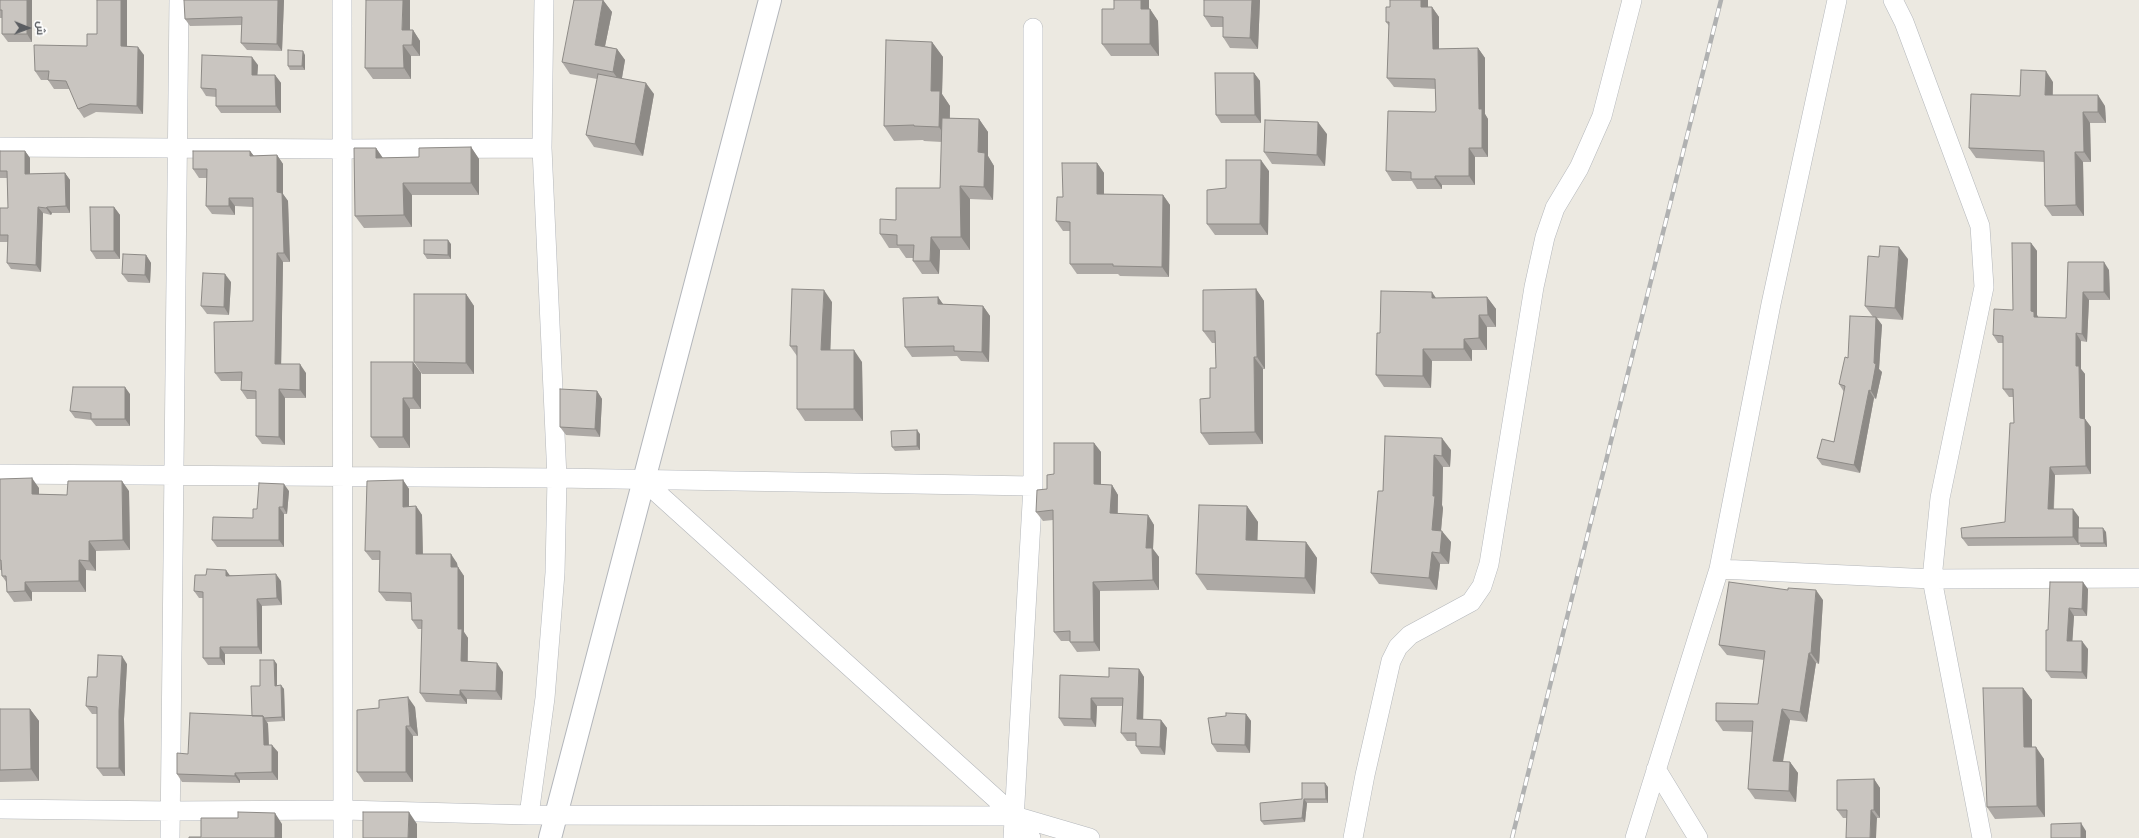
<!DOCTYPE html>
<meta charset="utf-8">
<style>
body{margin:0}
#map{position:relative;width:2139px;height:838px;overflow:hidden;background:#ece9e1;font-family:Raleway,Cairo,sans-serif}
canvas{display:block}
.north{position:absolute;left:8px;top:8px;width:40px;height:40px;-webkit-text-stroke:3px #fff;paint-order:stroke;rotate:91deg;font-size:11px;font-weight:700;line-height:16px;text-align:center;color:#5a5d61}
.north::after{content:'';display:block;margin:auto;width:14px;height:18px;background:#5a5d61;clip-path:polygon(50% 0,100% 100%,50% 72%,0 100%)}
</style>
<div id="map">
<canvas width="2139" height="838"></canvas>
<div class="north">ش</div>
</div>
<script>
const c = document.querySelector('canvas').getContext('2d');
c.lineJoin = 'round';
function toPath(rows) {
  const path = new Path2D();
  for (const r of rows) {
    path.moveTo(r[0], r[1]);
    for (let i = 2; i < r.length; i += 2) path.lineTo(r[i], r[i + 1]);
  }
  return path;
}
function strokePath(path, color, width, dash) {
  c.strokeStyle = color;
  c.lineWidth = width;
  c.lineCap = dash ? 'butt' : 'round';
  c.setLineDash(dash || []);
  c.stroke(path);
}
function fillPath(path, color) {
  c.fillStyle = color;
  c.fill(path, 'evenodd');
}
const street = toPath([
 [342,0,343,838],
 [1893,0,1904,22,1980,226,1984,287,1940,498,1932,579,1982,838],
 [0,147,343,149,542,148],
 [0,474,557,478,1033,486],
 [643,480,1015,816,1031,838],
 [1719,569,1932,579,2139,578],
 [1656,769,1698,838],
 [0,809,171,811,344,810,529,815,1015,816,1090,838],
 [529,815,545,698,555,573,557,478,542,148,544,0],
 [170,838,179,0],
 [1013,838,1033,486,1033,28],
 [1353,838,1365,775,1391,661,1398,647,1410,635,1471,602,1482,586,1489,564,1534,287,1545,237,1555,208,1579,168,1602,116,1632,0],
 [1635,838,1719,569,1771,304,1837,0]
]);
const secondary = toPath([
 [550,838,770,0]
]);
strokePath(street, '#b4b7bb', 20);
strokePath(secondary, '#b3b6bb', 24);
strokePath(street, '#fff', 19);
strokePath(secondary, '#fff', 22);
const rail = toPath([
 [1512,838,1721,0]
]);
strokePath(rail, '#b0b1b1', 4.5);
strokePath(rail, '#fff', 3, [9]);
fillPath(toPath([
 [0,0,32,0,32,42,8,42,2,34,2,18,0,18],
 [127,0,127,46,144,55,143,114,96,112,84,118,78,109,70,89,54,89,48,80,41,80,35,71,87,46],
 [284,0,282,51,247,50,241,43,242,25,190,26,185,19],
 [603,0,612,12,605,46,617,49,625,60,622,78,654,94,643,156,594,147,586,135,597,79,570,74,562,62],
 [1149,0,1149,9,1150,9,1158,21,1159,56,1111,56,1102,44,1114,9],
 [1204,0,1260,0,1258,49,1230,48,1223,37,1223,27,1211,27,1204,16],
 [1390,0,1428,0,1428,7,1432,7,1439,17,1439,49,1478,48,1485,58,1485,114,1488,119,1488,157,1475,157,1475,185,1442,185,1442,189,1417,189,1412,181,1392,181,1386,171,1435,112,1436,110,1436,89,1394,87,1387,78,1389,26,1386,22,1390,7],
 [410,30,413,30,420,41,420,56,411,56,411,79,373,79,365,68],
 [932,42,943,57,942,94,950,106,950,118,979,119,988,132,988,156,994,166,993,200,970,199,970,250,940,250,939,274,922,274,913,261,913,258,906,258,899,248,889,248,880,234,896,220,940,188,942,142,924,141,923,140,894,141,884,126],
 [305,55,305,70,290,70,288,66],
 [258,65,257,75,275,75,281,83,281,113,221,113,216,106,216,97,206,96,201,88],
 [1254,73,1260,81,1261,123,1221,123,1216,115],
 [2053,82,2053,95,2105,106,2106,123,2090,123,2091,162,2083,162,2084,216,2052,216,2045,206,2044,162,1976,158,1969,148,2020,96],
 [1327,134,1325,166,1272,164,1264,152],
 [471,147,479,159,479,195,412,195,412,227,364,228,355,216,376,148,383,158,419,157],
 [0,151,25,151,30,158,30,174,65,173,70,180,70,213,52,213,51,215,43,213,41,272,11,269,7,263,8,242,0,242,0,208,8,208,7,178,0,178],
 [250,151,254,156,277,155,283,164,283,194,288,201,290,262,283,262,281,364,306,373,306,398,285,398,285,445,262,444,256,436,256,399,247,399,241,390,241,381,221,381,215,373,253,321,253,207,235,206,235,215,212,214,206,206,207,178,199,178,193,169],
 [1097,163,1104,173,1104,194,1163,195,1170,205,1169,277,1120,276,1118,274,1077,274,1070,264,1070,231,1063,231,1056,221,1063,197],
 [1269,171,1268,235,1215,235,1207,224],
 [114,207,120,215,120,259,96,259,91,251],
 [2031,243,2037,251,2037,315,2038,318,2066,318,2068,262,2109,270,2110,300,2089,300,2087,342,2081,341,2081,369,2085,374,2085,419,2091,427,2091,474,2055,475,2054,509,2079,517,2079,528,2106,532,2107,547,2081,547,2079,544,2079,545,1968,546,1962,538,2005,522,2014,423,2013,397,2009,397,2003,389,2003,343,1998,343,1993,335,2013,310],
 [451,244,451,259,427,259,424,254],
 [146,255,151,263,150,283,128,282,122,274],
 [1908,259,1903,320,1877,318,1882,325,1879,369,1882,372,1876,399,1874,398,1860,473,1822,465,1817,458,1834,442,1844,392,1839,384,1848,358,1873,317,1865,306],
 [231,282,229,315,207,314,201,306],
 [1256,289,1264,301,1265,369,1263,369,1263,444,1209,445,1201,433,1210,398,1216,368,1216,343,1212,343,1203,331],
 [466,294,474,306,474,374,422,374,414,362],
 [938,297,943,304,983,306,990,316,989,362,961,361,957,356,912,357,905,347],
 [1487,297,1496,309,1496,327,1487,327,1487,350,1472,350,1472,361,1432,361,1431,388,1384,387,1376,375,1380,333,1436,298],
 [832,302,830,350,862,362,863,421,805,421,797,409,797,356,790,346],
 [413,362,421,373,421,409,410,409,410,448,379,448,371,437],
 [597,391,602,399,600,437,566,435,560,427],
 [130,394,130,426,96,426,91,420,75,418,70,411],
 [920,434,920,450,895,451,892,447],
 [1385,436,1451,450,1450,467,1443,467,1442,505,1443,508,1441,531,1451,542,1449,564,1440,564,1437,590,1379,584,1371,573,1383,491],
 [1094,443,1101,452,1101,485,1112,485,1118,495,1118,514,1148,515,1154,525,1153,549,1159,557,1159,590,1100,591,1100,651,1077,652,1070,642,1070,641,1061,641,1054,632,1053,520,1043,521,1036,512,1054,474],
 [0,479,39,488,39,494,67,495,129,491,130,550,96,551,96,571,86,570,86,592,32,592,32,601,14,602,7,592,7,583,2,576,2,570,0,570],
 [403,480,409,489,409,507,416,506,422,515,423,554,457,563,458,567,464,576,464,632,468,638,468,662,503,672,502,700,467,699,467,704,426,702,420,693,422,629,418,629,412,620,412,602,386,601,379,592,380,560,372,560,365,551],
 [289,491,287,514,284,514,284,547,217,547,212,540,253,518,257,509],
 [1247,506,1258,522,1257,541,1306,542,1317,558,1315,594,1207,590,1196,574],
 [206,575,230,575,281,581,282,605,262,606,262,654,225,654,225,665,208,665,203,658,203,598,199,598,194,591],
 [2088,589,2087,616,2074,616,2072,641,2088,649,2087,679,2051,678,2046,671,2048,630],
 [1823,600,1819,664,1816,663,1807,722,1790,720,1783,762,1790,762,1798,773,1796,802,1755,799,1748,789,1752,732,1723,731,1716,721,1758,704,1764,660,1727,655,1719,645],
 [127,664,124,719,125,776,103,776,97,768,97,714,92,714,86,706,97,677],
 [277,664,277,685,284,689,285,721,267,722,268,724,269,745,278,752,278,780,240,780,240,783,182,782,177,774,188,754,252,716,260,686],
 [1139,669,1144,677,1143,719,1161,720,1167,728,1165,755,1141,754,1136,746,1136,741,1127,741,1121,733,1122,706,1097,706,1096,727,1064,726,1059,718,1109,677],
 [2023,688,2032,700,2032,747,2044,759,2045,817,1995,819,1987,807],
 [415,707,418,736,413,736,413,782,364,782,357,772],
 [0,709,30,709,39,721,39,781,0,782],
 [1246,714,1251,721,1250,753,1217,752,1212,744],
 [1874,779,1880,788,1880,818,1843,818,1837,810],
 [1328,787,1328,803,1307,803,1305,822,1264,825,1261,821,1302,799]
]), '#ada9a5');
fillPath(toPath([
 [27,0,32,0,32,42,27,34],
 [121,0,127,0,127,55,121,46],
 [278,0,284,0,282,51,277,44],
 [403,0,410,0,410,41,402,30],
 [603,0,612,12,603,56,595,45],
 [1141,0,1149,0,1149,21,1141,9],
 [1252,0,1260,0,1258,49,1250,38],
 [1421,0,1428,0,1428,17,1421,7],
 [1432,7,1439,17,1439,58,1433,49],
 [1150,9,1158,21,1159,56,1150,44],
 [413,30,420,41,420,56,412,45],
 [932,42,943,57,942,94,950,106,949,142,939,127,931,91],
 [403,45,411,56,411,79,404,68],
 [138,47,144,55,143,114,137,106],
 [1478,48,1485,58,1485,114,1488,119,1488,157,1482,148,1479,109],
 [617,49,625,60,621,83,613,72],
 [303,51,305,55,305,70,302,66],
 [252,57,258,65,257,83,252,75],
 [2046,71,2053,82,2052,105,2045,95],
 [1254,73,1260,81,1261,123,1255,115],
 [275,75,281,83,281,113,276,106],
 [646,83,654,94,643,156,635,144],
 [2098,95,2105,106,2106,123,2098,112],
 [2083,112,2090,123,2091,162,2084,152],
 [979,119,988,132,988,156,994,166,993,200,984,187,978,152],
 [1318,122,1327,134,1325,166,1317,155],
 [471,147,479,159,479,195,471,183],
 [376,148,384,160,376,158],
 [1469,148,1475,157,1475,185,1469,176],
 [25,151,30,158,30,180,25,174],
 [250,151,256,159,250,156],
 [2075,152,2083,162,2084,216,2076,205],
 [277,155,283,164,283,194,288,201,290,262,284,253,277,192],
 [1261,160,1269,171,1268,235,1260,224],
 [1097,163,1104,173,1104,204,1097,194],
 [65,173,70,180,70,213,66,206],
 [1435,176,1442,185,1442,189,1435,179],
 [403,183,412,195,412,227,404,215],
 [960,186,970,199,970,250,961,237],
 [1163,195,1170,205,1169,277,1162,267],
 [229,198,235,206,235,215,229,206],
 [38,207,43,213,41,272,36,265],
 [47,207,52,213,51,215,46,208],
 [114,207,120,215,120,259,114,251],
 [931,237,940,250,939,274,930,261],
 [448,240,451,244,451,259,448,255],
 [2031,243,2037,251,2037,315,2040,320,2034,317,2031,311],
 [1899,247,1908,259,1903,320,1895,308],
 [277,253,283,262,281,372,275,364],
 [146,255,151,263,150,283,145,275],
 [2104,262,2109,270,2110,300,2104,292],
 [225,274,231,282,229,315,224,307],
 [1256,289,1264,301,1265,369,1257,357],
 [824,290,832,302,830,362,821,350],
 [1432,292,1440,304,1432,298],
 [2083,292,2089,300,2087,342,2082,334],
 [466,294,474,306,474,374,466,363],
 [938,297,945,307,938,304],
 [1487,297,1496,309,1496,327,1488,315],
 [983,306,990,316,989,362,982,352],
 [1479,315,1487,327,1487,350,1479,338],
 [1876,317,1882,325,1879,369,1882,372,1876,399,1871,391,1874,363],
 [2076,333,2081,341,2081,369,2085,374,2085,419,2091,427,2091,474,2086,466,2080,418,2076,366],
 [1464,339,1472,350,1472,361,1464,349],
 [1423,349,1432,361,1431,388,1423,376],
 [854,350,862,362,863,421,854,409],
 [1254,357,1263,369,1263,444,1255,432],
 [413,362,421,373,421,409,413,398],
 [300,364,306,373,306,398,300,390],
 [125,387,130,394,130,426,125,419],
 [279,389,285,398,285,445,279,437],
 [1869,390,1874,398,1860,473,1854,465],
 [597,391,602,399,600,437,595,429],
 [403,398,410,409,410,448,403,437],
 [917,430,920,434,920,450,917,446],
 [1442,438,1451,450,1450,467,1442,456],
 [1094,443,1101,452,1101,494,1094,484],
 [1434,455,1443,467,1442,505,1443,508,1440,541,1432,530],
 [2050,467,2055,475,2053,517,2048,509],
 [32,478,39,488,39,504,32,494],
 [403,480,409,489,409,516,403,507],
 [122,481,129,491,130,550,123,540],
 [284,484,289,491,287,514,283,507],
 [1112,485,1118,495,1117,523,1110,513],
 [416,506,422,515,423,563,416,554],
 [1247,506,1258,522,1257,556,1246,540],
 [279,507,284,514,284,547,279,540],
 [2073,509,2079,517,2079,543,2078,543,2079,545,2073,537],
 [1148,515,1154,525,1153,549,1159,557,1159,590,1153,580,1146,548],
 [2103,528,2106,532,2107,547,2104,543],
 [1442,531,1451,542,1449,564,1440,553],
 [89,541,96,551,96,571,89,561],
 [1306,542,1317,558,1315,594,1305,578],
 [1432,552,1440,564,1437,590,1429,578],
 [451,554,457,563,458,576,451,567],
 [79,560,86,570,86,592,79,581],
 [458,567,464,576,464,632,468,638,467,670,461,661,458,629],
 [226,570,231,577,226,576],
 [276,574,281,581,282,605,277,598],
 [25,582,32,592,32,601,25,591],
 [1093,582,1100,591,1100,651,1094,642],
 [2083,582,2088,589,2087,616,2082,609],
 [1816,590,1823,600,1819,664,1811,653],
 [257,599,262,606,262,654,258,647],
 [2069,608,2074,616,2072,648,2067,641],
 [2082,641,2088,649,2087,679,2082,672],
 [220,647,225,654,225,665,220,658],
 [1809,653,1816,663,1807,722,1800,712],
 [122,656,127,664,124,719,125,776,119,768,119,711],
 [274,660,277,664,277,690,275,686],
 [497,663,503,672,502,700,496,691],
 [1139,669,1144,677,1143,727,1137,719],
 [281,685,284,689,285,721,282,717],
 [2023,688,2032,700,2032,759,2024,747],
 [460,690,467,699,467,704,460,695],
 [408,697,415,707,418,736,410,726],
 [1091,698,1097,706,1096,727,1091,719],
 [30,709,39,721,39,781,31,769],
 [1782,709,1790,720,1781,772,1773,761],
 [1246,714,1251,721,1250,753,1245,745],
 [263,716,268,724,269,752,264,745],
 [1161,720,1167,728,1165,755,1160,747],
 [406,726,413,736,413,782,406,772],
 [272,745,278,752,278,780,272,772],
 [2036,747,2044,759,2045,817,2037,806],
 [1790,762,1798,773,1796,802,1789,791],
 [235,773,240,780,240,783,235,776],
 [1874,779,1880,788,1880,818,1874,810],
 [1325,783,1328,787,1328,803,1326,799],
 [1304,799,1307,803,1305,822,1302,818],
 [1871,810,1877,818,1876,838,1870,838],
 [409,812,417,824,417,838,408,838],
 [275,813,282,824,282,838,275,838],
 [2081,823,2086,831,2086,838,2081,838]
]), '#8d8a86');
const building = toPath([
 [0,0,27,0,27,34,2,34,2,10,0,10,0,0],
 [97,0,121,0,121,46,138,47,137,106,90,104,78,109,66,81,48,80,49,71,35,71,34,45,87,46,87,34,97,34,97,0],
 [184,0,278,0,277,44,241,43,242,17,185,19,184,0],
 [366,0,403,0,402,30,413,30,412,45,403,45,404,68,365,68,366,0],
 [574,0,603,0,595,45,617,49,613,72,562,62,574,0],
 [1114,0,1141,0,1141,9,1150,9,1150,44,1102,44,1102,9,1114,9,1114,0],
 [1204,0,1252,0,1250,38,1223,37,1223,17,1204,16,1204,0],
 [1390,0,1421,0,1421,7,1432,7,1433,49,1478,48,1479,109,1482,109,1482,148,1469,148,1469,176,1435,176,1435,179,1411,179,1411,172,1386,171,1388,111,1435,112,1436,110,1435,79,1387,78,1389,22,1386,22,1386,7,1390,7,1390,0],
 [886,40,932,42,931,91,940,91,939,127,914,126,914,125,884,126,886,40],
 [288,50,303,51,302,66,288,66,288,50],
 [202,55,252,57,252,75,275,75,276,106,216,106,216,89,201,88,202,55],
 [2021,70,2046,71,2045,95,2098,95,2098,112,2083,112,2084,152,2075,152,2076,205,2045,206,2044,151,1969,148,1971,94,2020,96,2021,70],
 [1215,73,1254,73,1255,115,1216,115,1215,73],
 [598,74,646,83,635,144,586,135,598,74],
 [942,118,979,119,978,152,985,153,984,187,960,186,961,237,931,237,930,261,913,261,914,245,897,245,897,235,880,234,880,219,896,220,896,188,940,188,942,118],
 [1265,120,1318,122,1317,155,1264,152,1265,120],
 [471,147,471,183,403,183,404,215,355,216,354,148,376,148,376,158,419,157,419,148,471,147],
 [0,151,25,151,25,174,65,173,66,206,47,207,46,208,38,207,36,265,7,263,8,235,0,235,0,208,8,208,7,171,0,171,0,151],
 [193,151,250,151,250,156,277,155,277,192,282,193,284,253,277,253,275,364,300,364,300,390,279,389,279,437,256,436,256,391,241,390,242,372,215,373,214,322,253,321,253,198,229,198,229,206,206,206,207,169,193,169,193,151],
 [1226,160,1261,160,1260,224,1207,224,1207,190,1226,188,1226,160],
 [1062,163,1097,163,1097,194,1163,195,1162,267,1113,266,1113,264,1070,264,1070,222,1056,221,1057,197,1063,197,1062,163],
 [90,207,114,207,114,251,91,251,90,207],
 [424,240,448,240,448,255,424,254,424,240],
 [2012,243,2031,243,2031,311,2034,312,2034,317,2066,318,2068,262,2104,262,2104,292,2083,292,2082,334,2076,333,2076,366,2079,366,2080,418,2085,419,2086,466,2050,467,2048,509,2073,509,2073,537,1962,538,1961,528,2005,522,2010,423,2014,423,2013,389,2003,389,2003,336,1993,335,1994,309,2013,310,2012,243],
 [1880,246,1899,247,1895,308,1865,306,1868,256,1879,257,1880,246],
 [123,254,146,255,145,275,122,274,123,254],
 [203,273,225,274,224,307,201,306,203,273],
 [792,289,824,290,821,350,854,350,854,409,797,409,797,346,790,346,792,289],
 [1256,289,1257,357,1254,357,1255,432,1201,433,1200,399,1210,398,1210,368,1216,368,1215,331,1203,331,1203,290,1256,289],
 [1381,291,1432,292,1432,298,1487,297,1488,315,1479,315,1479,338,1464,339,1464,349,1423,349,1423,376,1376,375,1377,333,1380,333,1381,291],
 [414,294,466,294,466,363,414,362,414,294],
 [938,297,938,304,983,306,982,352,954,351,954,346,905,347,903,298,938,297],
 [1850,316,1876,317,1874,363,1876,364,1871,391,1869,390,1854,465,1817,458,1822,439,1834,442,1845,386,1839,384,1845,357,1848,358,1850,316],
 [371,362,413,362,413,398,403,398,403,437,371,437,371,362],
 [73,387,125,387,125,419,91,419,91,413,70,411,73,387],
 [560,389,597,391,595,429,560,427,560,389],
 [917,430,917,446,892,447,891,431,917,430],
 [1385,436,1442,438,1442,456,1434,455,1433,496,1435,496,1432,530,1442,531,1440,553,1432,552,1429,578,1371,573,1378,491,1383,491,1385,436],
 [1054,443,1094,443,1094,484,1112,485,1110,513,1148,515,1146,548,1152,548,1153,580,1093,582,1094,642,1070,642,1070,631,1054,632,1053,510,1036,512,1037,490,1047,489,1047,475,1054,474,1054,443],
 [32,478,32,494,67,495,68,481,122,481,123,540,89,541,89,561,79,560,79,581,25,582,25,591,7,592,6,576,2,576,1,560,0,560,0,479,32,478],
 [403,480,403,507,416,506,416,554,451,554,451,567,458,567,458,629,462,629,461,661,497,663,496,691,460,690,460,695,420,693,422,620,412,620,411,593,379,592,380,551,365,551,367,481,403,480],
 [259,483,284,484,283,507,279,507,279,540,212,540,213,517,253,518,253,509,257,509,259,483],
 [1199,505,1247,506,1246,540,1306,542,1305,578,1196,574,1199,505],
 [2078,528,2103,528,2104,543,2078,543,2078,528],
 [207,569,226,570,226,576,276,574,277,598,257,599,258,647,220,647,220,658,203,658,203,592,194,591,195,575,206,575,207,569],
 [1729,582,1788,590,1788,588,1816,590,1811,653,1809,653,1800,712,1782,709,1773,761,1790,762,1789,791,1748,789,1753,721,1716,721,1716,703,1758,704,1765,651,1719,645,1729,582],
 [2050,582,2083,582,2082,609,2069,608,2067,641,2082,641,2082,672,2046,671,2046,630,2048,630,2050,582],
 [98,655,122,656,119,711,119,768,97,768,97,707,86,706,88,677,97,677,98,655],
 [260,660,274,660,275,686,281,685,282,717,264,718,263,716,252,716,251,686,260,686,260,660],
 [1109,668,1139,669,1137,719,1161,720,1160,747,1136,746,1136,733,1121,733,1123,698,1091,698,1091,719,1059,718,1060,675,1109,677,1109,668],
 [1983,688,2023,688,2024,747,2036,747,2037,806,1987,807,1983,688],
 [408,697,410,726,406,726,406,772,357,772,357,710,379,708,379,700,408,697],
 [0,709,30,709,31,769,0,770,0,709],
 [190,713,263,716,264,745,272,745,272,772,235,773,235,776,177,774,177,753,188,754,190,713],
 [1226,713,1246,714,1245,745,1212,744,1208,718,1226,716,1226,713],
 [1874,779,1874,810,1871,810,1870,838,1846,838,1847,810,1837,810,1837,780,1874,779],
 [1302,783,1325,783,1326,799,1304,799,1302,818,1261,821,1260,803,1302,799,1302,783],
 [238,812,275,813,275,838,189,838,189,837,201,837,201,818,238,818,238,812],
 [363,812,409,812,408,838,363,838,363,812],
 [2081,823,2081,838,2051,838,2051,824,2081,823]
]);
fillPath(building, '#c9c5c0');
strokePath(building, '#8d8a86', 1);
</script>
